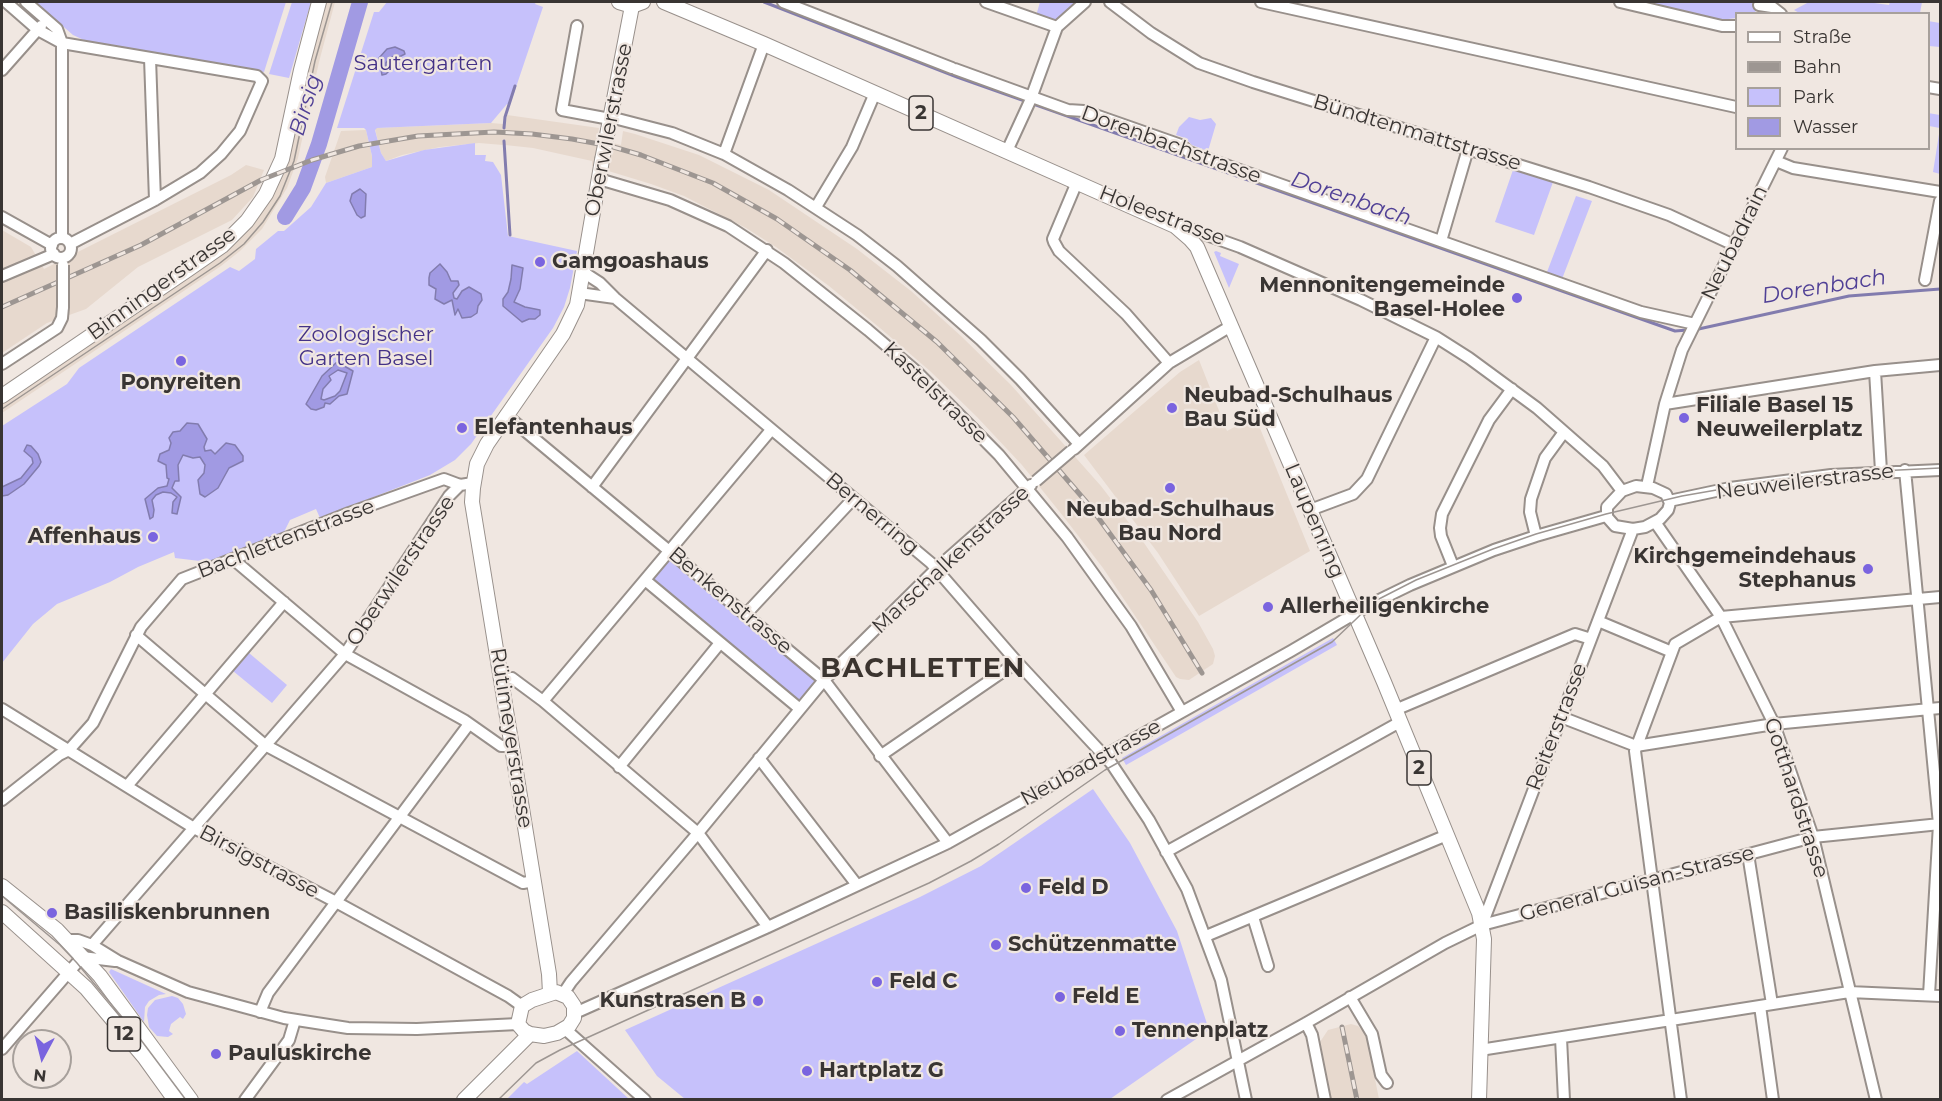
<!DOCTYPE html>
<meta charset="utf-8">
<style>
body{margin:0}
#map{position:relative;width:1942px;height:1101px;overflow:hidden;background:#f0e7e1;font-family:Montserrat,sans-serif}
canvas{display:block}
.frame{position:absolute;inset:0;border:3px solid #393533;pointer-events:none}
.legend{position:absolute;left:1735px;top:12px;width:195px;height:138px;box-sizing:border-box;background:#f0e7e1;border:2px solid #a7a09b;margin:0;padding:8px 10px;list-style:none;font-size:18px;color:#393533}
.legend li{display:flex;align-items:center;gap:12px;height:30px}
.legend b{width:30px;border:2px solid #a7a09b}
.north{position:absolute;left:12px;top:1029px;width:60px;height:60px;box-sizing:border-box;background:#f0e7e1;border:2px solid #a7a09b;border-radius:50%;rotate:187deg;font-size:16px;font-weight:700;line-height:24px;text-align:center;color:#393533}
.north::after{content:'';display:block;margin:auto;width:21px;height:27px;background:#7a64df;clip-path:polygon(50% 0,100% 100%,50% 72%,0 100%)}
</style>
<div id="map">
<canvas width="1942" height="1101"></canvas>
<div class="frame"></div>
<ul class="legend">
<li><b style="height:8px;background:#fff"></b>Straße</li>
<li><b style="height:8px;background:#9d9692"></b>Bahn</li>
<li><b style="height:16px;background:#c6c1fb"></b>Park</li>
<li><b style="height:16px;background:#a19ae3"></b>Wasser</li>
</ul>
<div class="north">N</div>
</div>
<script>
const c = document.querySelector('canvas').getContext('2d');
c.lineJoin = 'round';
function fillPath(path, color) {
  c.fillStyle = color;
  c.fill(path, 'evenodd');
}
function toPath(rows) {
  const path = new Path2D();
  for (const r of rows) {
    if (r.length === 3) {
      path.moveTo(r[0] + r[2], r[1]);
      path.arc(r[0], r[1], r[2], 0, 2 * Math.PI);
      continue;
    }
    path.moveTo(r[0], r[1]);
    for (let i = 2; i < r.length; i += 2) path.lineTo(r[i], r[i + 1]);
  }
  return path;
}
function strokePath(path, color, width, dash) {
  c.strokeStyle = color;
  c.lineWidth = width;
  c.lineCap = dash ? 'butt' : 'round';
  c.setLineDash(dash || []);
  c.stroke(path);
}
function label(font, color, halo, rows, align = 'center') {
  c.font = font + ' Montserrat,sans-serif';
  c.lineWidth = 4.5;
  c.setLineDash([]);
  c.textBaseline = 'middle';
  c.strokeStyle = halo;
  c.fillStyle = color;
  for (const [text, x, y, turn = 0] of rows) {
    c.save();
    c.translate(x, y);
    c.rotate((+turn || 0) * Math.PI / 180);
    c.textAlign = isNaN(turn) ? turn : align;
    if (halo) c.strokeText(text, 0, 0);
    c.fillText(text, 0, 0);
    c.restore();
  }
}
fillPath(toPath([
 [325,2,335,2,319,62,298,158,287,188,262,229,240,251,221,266,2,413,2,402,253,223,278,185,290,155,309,60],
 [507,115,599,128,597,139,621,145,623,131,635,134,699,155,769,190,857,249,911,291,961,336,1011,385,1101,486,1142,540,1198,622,1213,649,1215,656,1213,664,1189,680,1180,679,1176,677,1103,568,1063,516,1022,465,977,417,930,371,880,328,829,286,776,247,746,228,684,196,651,184,592,166,592,161,533,148,505,145,503,141,503,145,479,143,440,147,402,155,386,161,381,153,375,129,376,128,491,123,503,124,503,128,505,128],
 [366,130,372,156,372,167,326,183,325,177,341,131],
 [246,165,264,170,253,197,232,220,138,267,86,309,47,323,2,353,2,230,31,247,44,269,231,175],
 [1199,360,1227,431,1255,416,1310,551,1199,616,1158,553,1084,455,1180,372],
 [1351,1024,1358,1026,1364,1032,1367,1039,1379,1099,1330,1099,1320,1042,1328,1030]
]), '#e7d9ce');
fillPath(toPath([
 [35,2,286,2,264,72,86,41,73,35],
 [292,2,311,2,289,78,269,74],
 [387,2,536,2,535,4,543,7,510,105,507,104,491,123,377,128,375,130,381,153,386,161,424,150,475,143,475,155,486,155,485,161,493,162,501,175,508,236,577,251,570,288,564,307,553,328,471,444,455,460,430,475,320,518,316,509,290,520,283,534,208,562,175,558,174,552,138,567,110,582,57,604,33,624,2,663,2,426,67,384,79,368,230,267,239,271,255,259,256,249,278,231,284,231,311,207,326,183,372,167,372,156,366,130,364,128,337,128,374,12,379,12],
 [1040,2,1073,2,1076,3,1054,21,1036,16],
 [1619,2,1752,2,1756,13,1736,14,1736,18,1720,20],
 [1809,2,1867,2,1889,5,1890,2,1922,2,1920,13,1801,14,1794,10],
 [1928,21,1940,23,1940,47,1929,46],
 [1928,113,1940,115,1940,174,1933,172,1940,128,1929,126],
 [1189,117,1200,120,1211,118,1216,124,1208,151,1192,145,1185,138,1176,135,1179,127],
 [1513,170,1553,182,1534,235,1495,222],
 [1576,196,1592,201,1562,279,1547,272],
 [1216,251,1221,253,1220,256,1239,264,1229,288,1214,252],
 [669,552,822,679,796,710,643,583],
 [1333,638,1337,645,1167,742,1126,765,1122,758],
 [249,653,287,685,272,703,233,671],
 [1093,789,1130,843,1177,931,1209,1030,1110,1099,685,1099,657,1076,625,1030,920,897,981,866],
 [111,969,166,994,159,995,149,1001,145,1007,144,1022,109,972],
 [172,996,178,998,183,1004,186,1014,183,1019,180,1017,171,1024,169,1031,173,1034,168,1037,157,1036,149,1027,147,1015,148,1008,155,1000],
 [577,1051,629,1099,507,1099,524,1082,527,1084]
]), '#c6c1fb');
const water = toPath([
 [395,47,404,51,405,54,397,58,396,55,389,59,386,63,386,67,391,69,386,74,382,75,379,58,387,49,395,47],
 [360,189,366,194,365,216,361,218,357,215,350,201,352,194,360,189],
 [440,264,447,272,451,281,458,281,459,285,453,293,454,298,457,299,462,291,469,287,481,294,482,300,478,306,477,313,471,317,462,318,458,309,455,315,452,300,444,304,435,299,436,289,429,285,429,278,430,273,440,264],
 [512,265,523,268,520,289,514,302,525,307,540,310,540,315,535,319,529,319,522,322,503,306,503,299,508,292,511,279,512,265],
 [337,362,353,371,347,394,339,396,330,404,325,403,324,407,316,410,311,409,306,404,322,376,337,362],
 [338,370,347,373,340,391,335,396,324,400,321,399,323,389,331,380,329,376,338,370],
 [187,423,198,424,207,439,204,447,205,451,211,450,215,454,226,443,235,445,243,456,243,461,229,468,218,488,205,497,200,494,198,480,204,473,205,465,200,457,193,458,183,455,178,465,179,481,175,481,172,488,181,497,177,514,172,513,173,502,177,497,171,493,163,492,156,495,152,500,154,510,153,517,150,519,145,499,158,488,167,486,169,479,167,478,166,465,158,461,160,454,169,450,171,443,169,438,173,432,180,431,187,423],
 [27,445,31,446,38,454,41,462,39,466,24,484,8,495,2,496,2,487,21,478,33,463,32,458,24,451,27,445]
]);
fillPath(water, '#a19ae3');
strokePath(water, '#827cae', 1.5);
strokePath(toPath([
 [764,2,957,77,1675,331,1688,330],
 [504,128,505,117,515,86],
 [504,141,510,235],
 [1694,330,1849,296,1940,289]
]), '#827cae', 3);
strokePath(toPath([
 [285,217,303,188,319,144,360,2]
]), '#a19ae3', 16);
const minor = toPath([
 [6,2,38,30,62,43,257,76,262,81,240,131,221,154,200,173,155,200,70,244],
 [26,2,57,29,62,43,62,238],
 [783,2,952,68],
 [986,2,1057,27],
 [1110,2,1151,33,1199,63,1253,82,1589,187,1669,215,1734,245],
 [1261,2,1736,107],
 [1620,2,1722,26,1736,26],
 [1759,5,1772,7,1781,14],
 [577,26,562,110,610,119],
 [150,58,155,200],
 [955,69,1068,110,1084,111,1181,145,1189,152,1641,312,1695,324],
 [2,70,41,26],
 [1928,87,1940,89],
 [610,117,672,133,724,154,788,190,857,235,897,266,981,340,1020,379,1079,444],
 [1007,151,1030,101,1057,27,1085,2],
 [724,154,764,44],
 [1776,161,1793,168,1940,192],
 [599,179,670,200,728,226,784,263,868,330,916,371,999,455,1067,537,1131,626,1182,712],
 [1077,182,1053,239,1054,242,1059,251,1126,314,1169,363],
 [816,207,852,147,875,93],
 [2,217,52,245],
 [1175,226,1184,227,1240,247,1361,300,1436,337,1469,358,1537,408,1603,466,1622,491],
 [61,248,10],
 [1441,241,1468,149],
 [583,272,600,283,615,298,931,563,1017,662,1111,763,1149,820,1187,889,1221,980,1246,1100],
 [2,276,54,254],
 [1925,280,1940,201],
 [579,293,615,298],
 [2,364,57,328,62,318,63,307],
 [1875,371,1881,471],
 [1665,404,1875,371,1940,365],
 [506,415,824,680,948,843],
 [1074,449,1169,363,1231,326],
 [1905,470,1939,824,1929,995],
 [1636,486,1653,488,1666,494,1670,503,1668,510,1660,519,1645,527,1633,529,1615,526,1607,517,1607,507,1622,491,1636,486],
 [1647,486,1665,404,1682,350,1782,148],
 [592,487,767,250],
 [1669,501,1730,488,1831,475,1940,470],
 [1310,510,1353,494,1367,479,1436,337],
 [1655,522,1721,617,1774,724,1813,837,1876,1100],
 [1536,536,1530,512,1531,499,1545,458,1564,432],
 [234,560,345,654,464,720,501,746,512,746],
 [1453,566,1441,536,1440,528,1442,514,1489,420,1512,389],
 [645,580,800,709],
 [746,614,853,499],
 [1598,621,1672,652],
 [136,635,265,745,523,883,534,881],
 [501,680,512,678,543,701,698,833,768,927],
 [543,701,771,430],
 [2,709,194,828,336,902,508,996,522,1006],
 [1395,710,1575,634,1591,639],
 [1561,717,1636,746,1774,724,1940,708],
 [880,756,1017,662],
 [759,758,857,885],
 [619,767,720,643],
 [127,786,284,602],
 [2,800,59,755,69,750,93,723,141,627,182,579,349,513,444,479,460,485],
 [1166,852,1400,722],
 [1748,854,1772,1004],
 [1253,917,1268,966],
 [1482,925,1633,529],
 [1206,936,1447,835],
 [67,940,78,940,92,945,118,961,188,992,284,1018,348,1028,417,1029,518,1024],
 [92,945,345,654,449,496,460,485,473,483],
 [563,994,571,982,698,833,824,680,936,569,1031,485],
 [1350,997,1372,1034,1381,1075,1387,1083],
 [1760,1006,1773,1100],
 [260,1012,268,993,469,724],
 [575,1013,768,927,948,843,1291,651,1371,604,1410,585,1494,550,1536,536,1606,516],
 [1306,1023,1312,1035,1325,1100],
 [565,1029,645,1100],
 [1561,1038,1564,1100],
 [2,1049,82,957,115,961],
 [1480,1050,1849,992,1940,996],
 [245,1100,289,1040,295,1020],
 [1167,1100,1306,1023,1445,943,1482,925,1813,837,1940,824],
 [1681,1100,1635,751,1675,644,1721,617,1940,597]
]);
const major = toPath([
 [619,2,632,6,643,2],
 [664,2,764,44,1175,226,1190,239,1197,247,1384,682,1479,913,1484,939,1479,1100],
 [608,130,632,6],
 [2,396,186,271,222,246,247,221,266,194,282,159,301,70,319,2],
 [2,886,57,930,100,976,191,1100],
 [2,912,86,988,144,1057,175,1100],
 [556,992,568,997,574,1006,574,1018,569,1026,557,1033,544,1036,530,1034,524,1031,518,1024,522,1006,532,1000,556,992],
 [550,993,549,974,472,502,473,488,477,464,487,444,563,334,577,305,602,160],
 [464,1100,530,1034]
]);
strokePath(minor, '#98908b', 14);
strokePath(major, '#98908b', 16);
strokePath(minor, '#fff', 10);
strokePath(major, '#fff', 14);
strokePath(toPath([
 [2,409,220,263,244,244,263,222,280,196,294,161,315,61,332,2],
 [2,896,60,945,77,963,141,1040,186,1100],
 [498,1100,536,1063,560,1050,929,883,971,861,999,844,1105,770,1332,642,1375,601,1416,580,1493,549,1536,534,1606,514,1682,496,1774,480,1838,473,1940,468]
]), '#9d9692', 1.5);
const rail = toPath([
 [2,307,141,245,261,180,312,160,359,146,418,136,494,132,532,134,572,139,610,146,641,155,713,183,777,219,850,270,937,342,1013,417,1089,505,1151,590,1202,673],
 [1342,1027,1357,1100]
]);
strokePath(rail, '#9d9692', 5);
strokePath(rail, '#f0e7e1', 3, [9]);
const minorBridge = toPath([
 [63,265,63,307],
 [1036,481,1071,451]
]);
const majorBridge = toPath([
 [602,160,608,130]
]);
strokePath(minorBridge, '#98908b', 14, []);
strokePath(majorBridge, '#98908b', 16, []);
strokePath(minorBridge, '#fff', 10);
strokePath(majorBridge, '#fff', 14);
for (const [x, y, r, color] of [
 [540,262,6,"#7a64df"],
 [1517,298,6,"#7a64df"],
 [181,361,6,"#7a64df"],
 [1172,408,6,"#7a64df"],
 [1684,418,6,"#7a64df"],
 [462,428,6,"#7a64df"],
 [1170,488,6,"#7a64df"],
 [153,537,6,"#7a64df"],
 [1868,569,6,"#7a64df"],
 [1268,607,6,"#7a64df"],
 [1026,888,6,"#7a64df"],
 [52,913,6,"#7a64df"],
 [996,945,6,"#7a64df"],
 [877,982,6,"#7a64df"],
 [1060,997,6,"#7a64df"],
 [758,1001,6,"#7a64df"],
 [1120,1031,6,"#7a64df"],
 [216,1054,6,"#7a64df"],
 [807,1071,6,"#7a64df"]
]) {
  const dot = new Path2D();
  dot.arc(x, y, r, 0, 2 * Math.PI);
  c.fillStyle = color;
  c.fill(dot);
  strokePath(dot, '#f0e7e1', 2);
}
for (const [x, y, w] of [
 [921,113,24],
 [1419,768,24],
 [124,1034,33]
]) {
  const box = new Path2D();
  box.roundRect(x - w / 2, y - 17, w, 34, 4.5);
  c.fillStyle = '#f0e7e1';
  c.fill(box);
  strokePath(box, '#393533', 1.5);
}
label('bold 20px', '#393533', null, [
 ["2",921,113],
 ["2",1419,768],
 ["12",124,1034]
]);
label('21px', '#443287', '#f0e7e1', [
 ["Sautergarten",423,64],
 ["Zoologischer",366,335],
 ["Garten Basel",366,359]
]);
label('21px', '#393533', '#f0e7e1', [
 ["Oberwilerstrasse",609,130,-79],
 ["Bündtenmattstrasse",1417,133,17],
 ["Dorenbachstrasse",1171,145,20],
 ["Holeestrasse",1162,216,21],
 ["Neubadrain",1735,243,-64],
 ["Binningerstrasse",162,284,-36],
 ["Kastelstrasse",935,393,44],
 ["Neuweilerstrasse",1805,482,-7],
 ["Bernerring",872,514,40],
 ["Laupenring",1314,521,67],
 ["Bachlettenstrasse",286,539,-21],
 ["Marschalkenstrasse",951,560,-43],
 ["Oberwilerstrasse",401,571,-56],
 ["Benkenstrasse",730,601,40],
 ["Reiterstrasse",1557,727,-69],
 ["Rütimeyerstrasse",511,738,81],
 ["Neubadstrasse",1091,763,-29],
 ["Gotthardstrasse",1796,798,72],
 ["Birsigstrasse",259,862,28],
 ["General Guisan-Strasse",1637,884,-15]
]);
label('bold 21px', '#393533', '#f0e7e1', [
 ["Gamgoashaus",552,262],
 ["Mennonitengemeinde",1505,286,"right"],
 ["Basel-Holee",1505,310,"right"],
 ["Ponyreiten",181,383,"center"],
 ["Neubad-Schulhaus",1184,396],
 ["Bau Süd",1184,420],
 ["Filiale Basel 15",1696,406],
 ["Neuweilerplatz",1696,430],
 ["Elefantenhaus",474,428],
 ["Neubad-Schulhaus",1170,510,"center"],
 ["Bau Nord",1170,534,"center"],
 ["Affenhaus",141,537,"right"],
 ["Kirchgemeindehaus",1856,557,"right"],
 ["Stephanus",1856,581,"right"],
 ["Allerheiligenkirche",1280,607],
 ["Feld D",1038,888],
 ["Basiliskenbrunnen",64,913],
 ["Schützenmatte",1008,945],
 ["Feld C",889,982],
 ["Feld E",1072,997],
 ["Kunstrasen B",746,1001,"right"],
 ["Tennenplatz",1132,1031],
 ["Pauluskirche",228,1054],
 ["Hartplatz G",819,1071]
], 'left');
label('italic 22px', '#504096', '#f0e7e1', [
 ["Birsig",306,105,-73],
 ["Dorenbach",1351,199,19],
 ["Dorenbach",1824,287,-9]
]);
c.letterSpacing = '1.5px';
label('bold 27px', '#3b342f', '#f0e7e1', [
 ["BACHLETTEN",923,669]
]);
c.letterSpacing = '0px';
</script>
